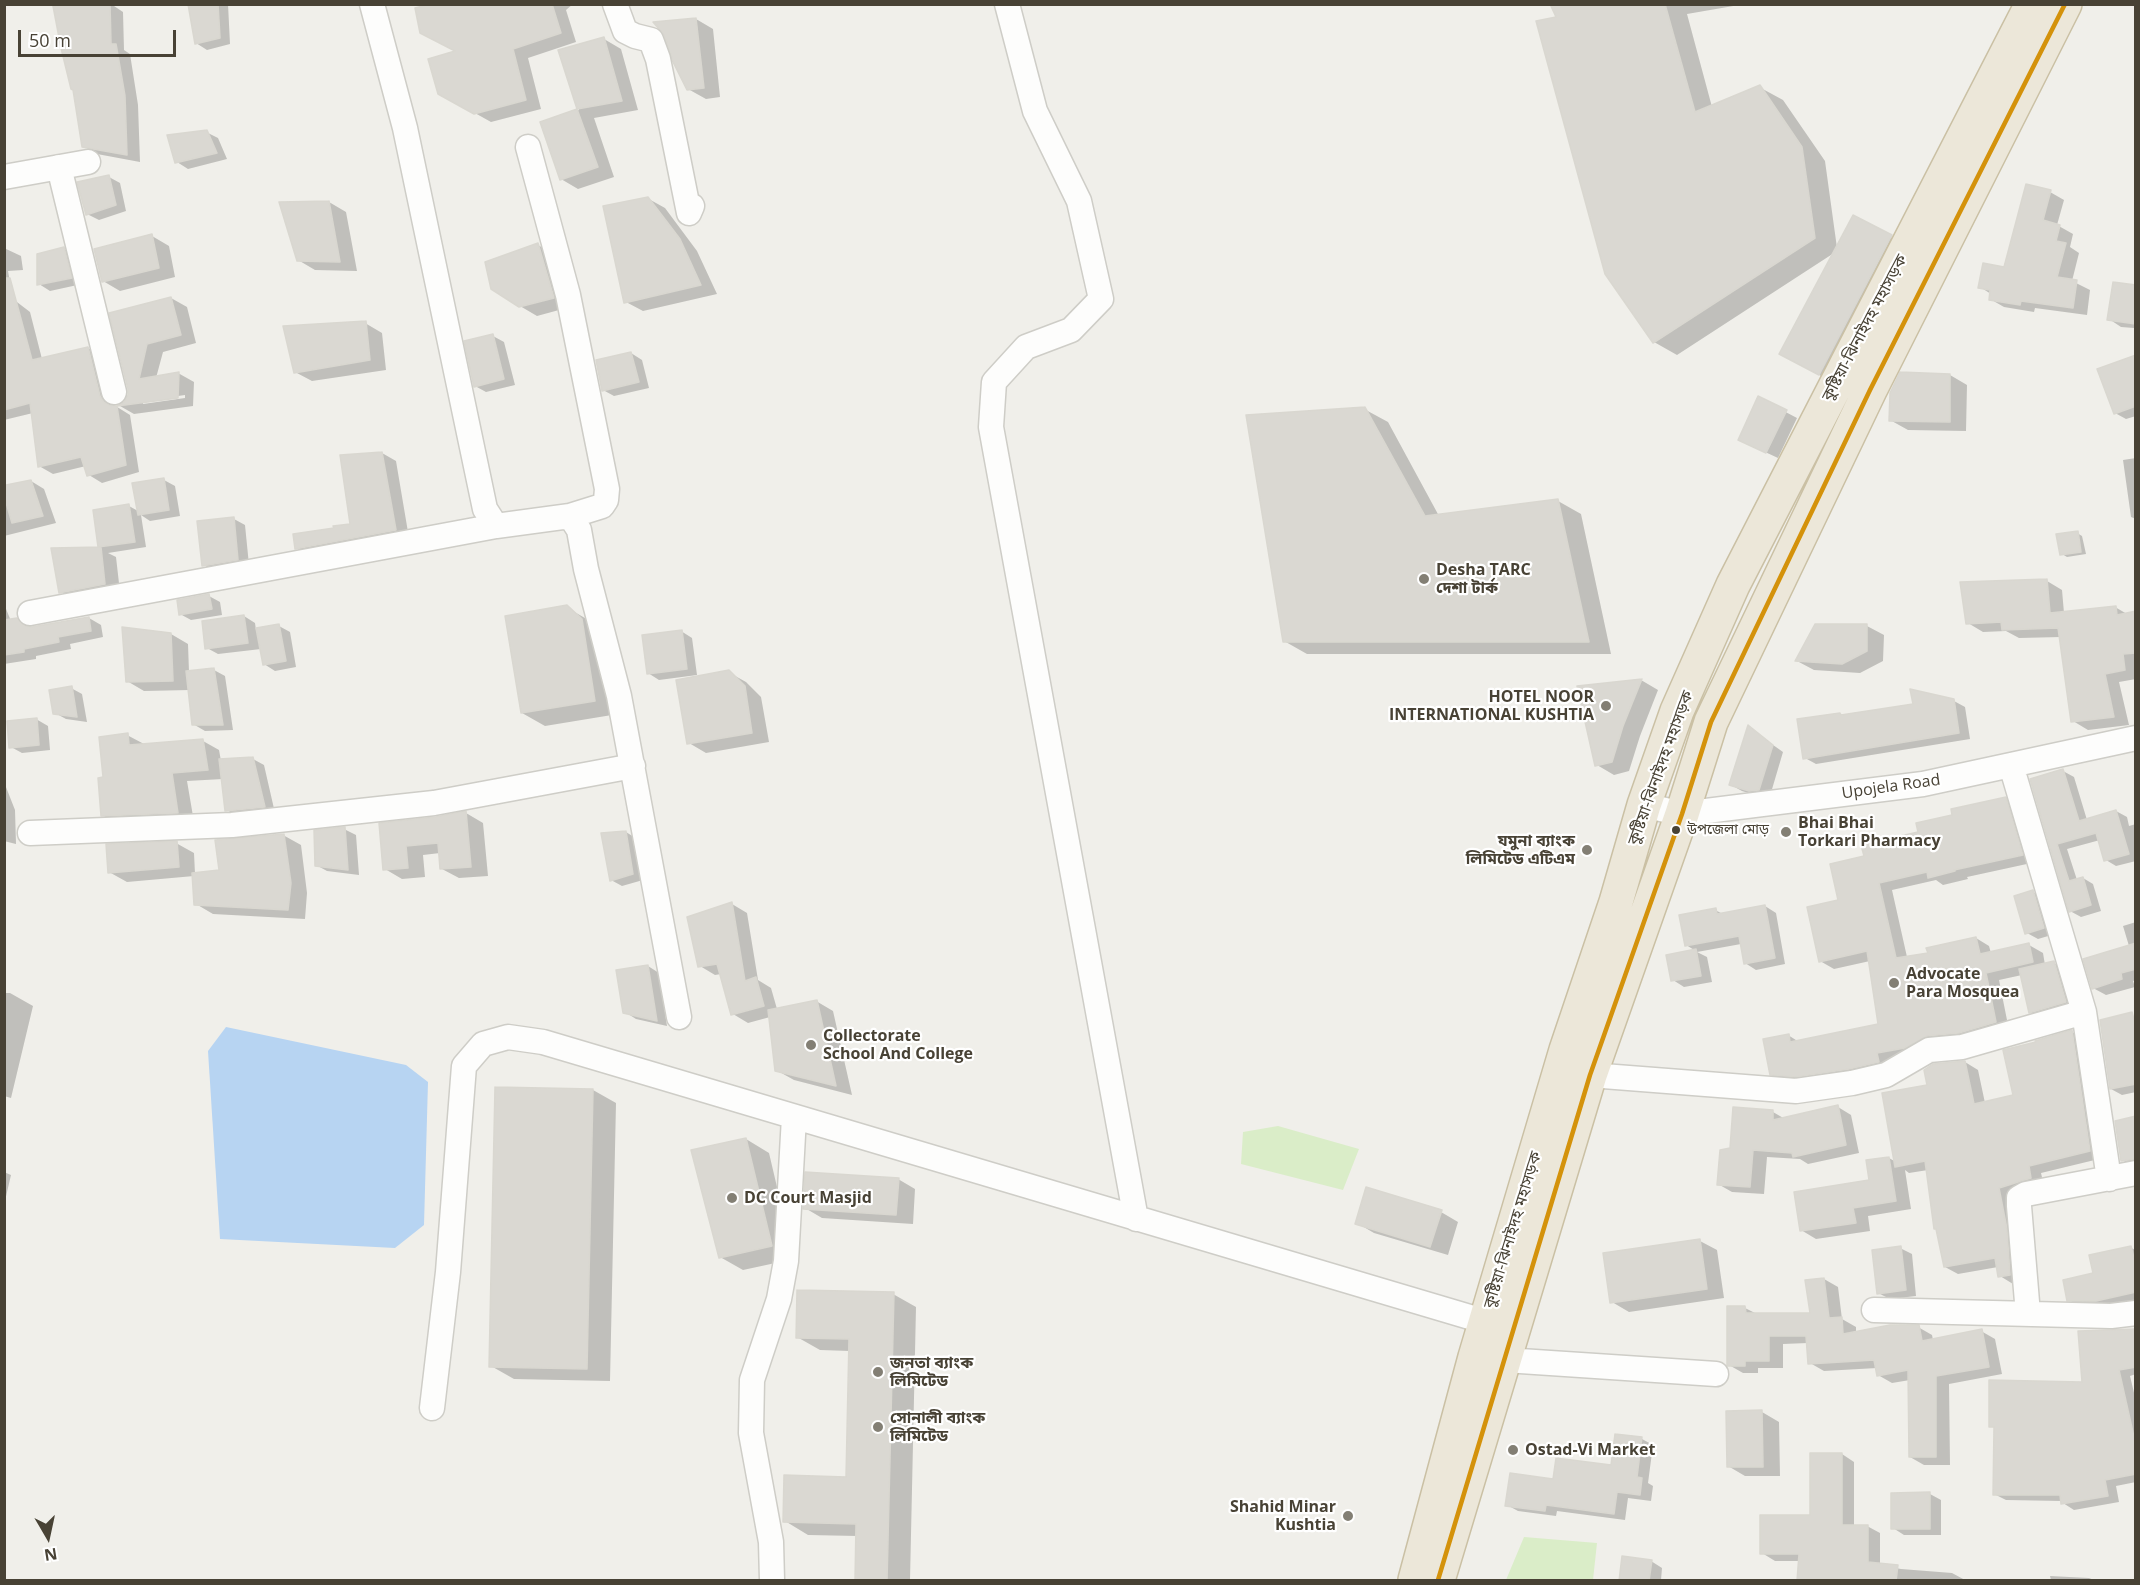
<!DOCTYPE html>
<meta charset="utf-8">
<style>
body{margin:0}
#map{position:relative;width:2140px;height:1585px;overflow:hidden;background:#f0efea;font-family:"Open Sans",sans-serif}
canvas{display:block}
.frame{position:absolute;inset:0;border:6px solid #484235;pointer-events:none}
.north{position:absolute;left:18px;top:1507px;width:60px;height:60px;-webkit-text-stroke:4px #fff;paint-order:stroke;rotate:171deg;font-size:16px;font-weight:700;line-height:24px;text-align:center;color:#484235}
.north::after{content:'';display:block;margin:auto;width:21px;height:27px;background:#484235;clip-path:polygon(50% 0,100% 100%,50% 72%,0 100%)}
.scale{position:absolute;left:18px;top:30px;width:158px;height:27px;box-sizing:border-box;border:3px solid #484235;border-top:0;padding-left:8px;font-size:18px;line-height:21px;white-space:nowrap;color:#484235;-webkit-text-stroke:4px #fff;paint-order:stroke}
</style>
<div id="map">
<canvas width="2140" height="1585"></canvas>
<div class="frame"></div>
<div class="north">N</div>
<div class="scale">50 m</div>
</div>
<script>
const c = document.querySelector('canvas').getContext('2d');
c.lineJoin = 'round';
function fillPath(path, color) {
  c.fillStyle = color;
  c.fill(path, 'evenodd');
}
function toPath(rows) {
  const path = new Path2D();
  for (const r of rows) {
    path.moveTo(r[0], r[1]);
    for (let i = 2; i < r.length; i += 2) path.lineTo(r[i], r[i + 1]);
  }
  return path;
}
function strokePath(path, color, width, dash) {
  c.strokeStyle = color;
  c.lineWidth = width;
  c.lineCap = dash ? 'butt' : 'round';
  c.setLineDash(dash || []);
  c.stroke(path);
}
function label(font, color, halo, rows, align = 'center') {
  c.font = font + ' "Open Sans","Noto Sans Bengali",sans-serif';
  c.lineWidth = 4.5;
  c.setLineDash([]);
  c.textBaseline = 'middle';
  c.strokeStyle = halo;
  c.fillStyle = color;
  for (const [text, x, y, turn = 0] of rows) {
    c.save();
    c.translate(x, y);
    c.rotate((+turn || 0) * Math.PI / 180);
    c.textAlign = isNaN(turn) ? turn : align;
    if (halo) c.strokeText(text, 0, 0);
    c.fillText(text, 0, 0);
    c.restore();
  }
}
fillPath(toPath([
 [1278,1126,1359,1149,1343,1190,1241,1164,1243,1132],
 [1524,1537,1597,1543,1593,1580,1506,1580]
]), '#daedc8');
fillPath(toPath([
 [226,1027,406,1065,428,1082,424,1225,395,1248,220,1239,208,1051]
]), '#b7d4f2');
fillPath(toPath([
 [97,4,111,4,123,12,124,50,130,54,138,105,140,162,97,154,84,146],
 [190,4,228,4,230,44,207,50,196,43],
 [420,4,573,4,566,10,576,42,528,58,541,109,491,122,439,93,458,52],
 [1552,4,1745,4,1687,14,1712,107,1759,87,1783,100,1825,161,1837,248,1854,217,1914,250,1842,387,1804,367,1834,253,1677,355,1654,342,1559,18],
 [696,19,713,29,720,97,706,99,688,89,665,34],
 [604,39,621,49,638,110,594,118,614,177,578,189,561,179,542,123,579,110,560,51],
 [206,132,218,138,227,159,188,169,177,162],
 [109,177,120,183,126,211,99,220,87,214],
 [2050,192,2064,200,2057,225,2073,234,2070,247,2079,253,2072,281,2090,290,2087,315,2035,308,2034,312,2004,307,1990,299,1991,294,1980,287,2005,269],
 [647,198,665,208,697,251,717,294,643,311,626,302],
 [329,202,346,212,357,271,315,270,298,260],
 [152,236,169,246,175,277,120,291,103,281],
 [538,245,555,255,570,307,537,316,520,306],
 [4,248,21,256,23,270,8,271,13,299,30,312,42,359,88,348,102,356,114,405,130,415,139,472,102,483,89,475,86,466,53,474,39,466,33,413,4,420],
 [64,249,75,255,82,284,50,291,39,284],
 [2136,286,2136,345,2134,328,2121,327,2109,319],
 [171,298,187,307,196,343,163,352,156,378,178,373,194,382,193,406,134,414,120,406,125,403,129,396,129,389,111,314],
 [185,395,185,398,143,404,143,401],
 [365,323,382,333,386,370,312,381,295,372],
 [493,336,504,342,515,385,486,392,475,386],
 [631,353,642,360,649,388,614,396,603,390],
 [2136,359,2136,416,2126,419,2115,413],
 [1950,375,1967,385,1966,431,1908,430,1890,420],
 [1759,398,1797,418,1778,458,1750,445],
 [1364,409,1388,422,1439,516,1558,501,1581,514,1611,654,1307,654,1284,641],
 [382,453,396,461,409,538,310,556,296,548,352,525],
 [2136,458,2136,519,2131,517,2123,460],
 [164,480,175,486,180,516,150,521,141,515,146,547,108,553,116,557,120,592,76,601,61,592,100,549,94,511,129,506,138,511],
 [31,481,44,489,56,523,4,536,4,487],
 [234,519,245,525,249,565,215,572,204,565],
 [2077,533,2082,536,2086,554,2067,557,2062,554],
 [2047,581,2062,590,2064,613,2115,607,2127,614,2136,612,2136,679,2119,682,2129,725,2088,730,2073,721,2061,637,2019,638,2006,631,1983,632,1968,623],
 [209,596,220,602,222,615,191,620,180,614],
 [4,604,11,621,17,620,31,628,89,618,101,625,103,637,70,644,71,649,36,656,36,659,4,664],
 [566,607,590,621,618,714,545,726,522,713],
 [244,616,255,623,256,630,279,626,290,632,296,667,275,671,264,664,261,649,218,654,207,648],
 [1867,626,1884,635,1883,661,1860,673,1814,670,1797,661],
 [681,631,692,638,697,675,659,680,648,673],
 [171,634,188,644,189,672,214,670,225,676,233,730,205,731,193,724,190,690,144,691,127,681],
 [728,672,746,682,761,697,769,742,706,753,689,743],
 [1641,680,1658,690,1640,736,1629,771,1614,775,1597,765],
 [71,688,82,694,87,722,66,719,55,713],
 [1954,701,1965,707,1970,739,1816,764,1805,758,1840,714,1844,716],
 [36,719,48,726,50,750,22,753,11,747],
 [1749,728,1783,752,1770,796,1761,797,1742,791,1731,785],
 [127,735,144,744,203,741,219,750,221,761,253,759,264,765,275,813,238,817,227,810,223,779,187,781,194,822,119,824,102,815,105,779],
 [2063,771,2074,777,2087,820,2116,811,2127,817,2129,826,2136,824,2136,861,2116,866,2106,860,2100,840,2067,849,2077,880,2083,878,2093,884,2101,911,2081,917,2070,911,2032,780],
 [4,782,15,810,16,844,4,841],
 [2005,799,2019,807,2036,862,1967,877,1968,879,1943,885,1936,880,1892,890,1907,957,1929,954,1976,938,1989,946,1991,953,2029,945,2043,953,2045,965,2054,963,2071,973,2083,1012,2047,1022,2030,1012,2022,975,1999,980,2009,1030,1892,1069,1785,1082,1771,1074,1788,1035,1799,1042,1879,1025,1870,961,1834,969,1820,961,1840,901,1865,857,1920,834,1954,816],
 [466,813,483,823,488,876,459,878,442,869,440,853,423,855,425,877,402,879,385,869,380,825],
 [344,829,356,835,359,875,327,871,316,865],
 [626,832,637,839,643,880,622,886,611,880],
 [283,835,301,845,307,893,305,919,213,914,196,904,194,876,127,882,109,872,176,843,194,853,195,874,221,871],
 [2033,892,2044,898,2055,934,2038,939,2027,933],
 [732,904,747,913,758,980,771,988,777,1009,816,1001,833,1011,852,1095,794,1080,776,1070,770,1017,748,1023,733,1014,721,974,715,975,700,966],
 [1765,906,1776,913,1785,964,1756,970,1745,963,1741,944,1697,952,1707,957,1712,982,1684,987,1673,980,1696,951,1686,945,1715,910,1723,914],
 [2136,922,2136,980,2133,981,2135,987,2106,995,2093,988,2129,946,2123,926],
 [648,966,659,973,667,1026,636,1019,625,1012],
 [4,993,10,993,33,1006,11,1098,4,1096],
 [2072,1032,2085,1039,2103,1158,2041,1173,2044,1186,2011,1195,2023,1282,2013,1284,2000,1276,1998,1267,1958,1274,1945,1267,1928,1170,1909,1173,1905,1170,1911,1209,1868,1216,1870,1231,1816,1239,1801,1230,1871,1181,1889,1158,1896,1162,1928,1086,1965,1062,1978,1070,1985,1103,2015,1096],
 [2136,1051,2136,1092,2122,1095,2111,1089],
 [593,1090,616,1103,610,1381,514,1379,491,1366],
 [1838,1107,1851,1115,1859,1153,1808,1164,1800,1159,1767,1157,1764,1194,1732,1192,1718,1184,1732,1149,1735,1109,1773,1112,1785,1119],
 [2136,1118,2136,1168,2122,1160],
 [746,1139,769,1153,794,1259,743,1270,720,1257],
 [4,1172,11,1175,4,1205],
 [898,1179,915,1189,913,1224,822,1218,805,1208],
 [1441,1212,1458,1222,1448,1255,1374,1233,1357,1223],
 [1700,1241,1717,1250,1724,1298,1629,1312,1612,1302],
 [1900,1248,1912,1254,1916,1296,1890,1299,1878,1293],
 [2131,1248,2136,1250,2136,1302,2082,1307,2069,1300,2094,1275],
 [1824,1279,1838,1287,1842,1319,1856,1327,1856,1333,1918,1327,1932,1335,1933,1340,1981,1331,1995,1339,2002,1374,1949,1384,1950,1465,1924,1465,1910,1457,1910,1380,1892,1383,1878,1375,1877,1368,1824,1371,1810,1363,1808,1343,1783,1344,1783,1368,1758,1368,1758,1373,1743,1373,1729,1365,1745,1308,1757,1314,1811,1315],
 [893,1294,916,1307,910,1580,857,1580,858,1536,808,1535,785,1521,848,1478,850,1351,820,1350,797,1337],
 [2136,1330,2136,1374,2130,1376,2136,1401,2136,1482,2116,1486,2119,1502,2074,1510,2063,1503,2062,1501,2006,1500,1994,1494,1995,1428,1991,1426,2084,1383],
 [1762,1412,1779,1422,1780,1476,1745,1476,1728,1466],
 [1642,1439,1653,1445,1648,1483,1653,1486,1651,1501,1628,1498,1625,1520,1557,1511,1556,1516,1518,1511,1507,1505,1554,1480,1612,1467],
 [1842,1454,1854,1462,1854,1526,1867,1526,1880,1533,1880,1565,1901,1569,1952,1573,1965,1580,1799,1580,1800,1561,1775,1561,1762,1553,1811,1516],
 [1930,1494,1941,1500,1941,1535,1904,1535,1893,1528],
 [1651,1561,1662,1568,1661,1580,1620,1580],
 [2050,1576,2089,1578,2094,1580,2051,1580]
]), '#0003');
const building = toPath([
 [74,4,110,4,111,44,116,44,125,96,127,155,82,147,73,90,71,89,61,48,53,6,74,4],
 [188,4,218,4,220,38,195,44,188,4],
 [430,4,552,4,561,33,513,49,526,100,474,114,438,94,428,59,455,51,420,33,415,8,430,4],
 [1550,4,1665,4,1695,112,1760,85,1802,147,1815,238,1653,343,1605,274,1536,21,1556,17,1550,4],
 [696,18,704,88,687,90,673,62,664,35,653,22,696,18],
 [604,37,622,101,577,109,558,50,604,37],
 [577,109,598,167,560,180,540,122,577,109],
 [207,130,217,153,175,163,167,135,207,130],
 [109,175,116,205,86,215,77,182,109,175],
 [2026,184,2051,190,2043,220,2060,225,2056,241,2066,243,2057,277,2077,280,2073,308,2021,301,2020,305,1989,300,1990,290,1978,288,1983,263,2004,267,2026,184],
 [648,197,680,239,701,285,624,303,603,206,648,197],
 [329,201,340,262,297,261,279,202,329,201],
 [1853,215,1892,235,1819,375,1779,354,1853,215],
 [152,234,159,268,102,282,94,249,152,234],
 [538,243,554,298,519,307,491,289,485,262,538,243],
 [64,247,72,278,37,285,37,254,64,247],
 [4,278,10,278,32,360,88,347,100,396,104,402,109,405,117,406,126,465,87,476,81,457,38,467,30,403,4,410,4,278],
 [2113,282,2136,285,2136,324,2107,320,2113,282],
 [171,297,181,335,147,344,139,379,179,372,178,398,117,406,124,402,128,395,128,389,109,313,171,297],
 [366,321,370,360,294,373,283,326,366,321],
 [493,334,504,379,474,387,464,341,493,334],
 [631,352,639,382,602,391,596,360,631,352],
 [2136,355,2136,406,2114,414,2097,369,2136,355],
 [1900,372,1950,374,1950,422,1889,421,1890,393,1900,372],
 [1758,396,1787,410,1766,453,1738,440,1758,396],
 [1365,407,1425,516,1558,499,1589,642,1283,642,1246,415,1365,407],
 [382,452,396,530,295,549,293,534,334,528,333,526,350,524,340,455,382,452],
 [164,478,169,510,138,515,132,483,164,478],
 [31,480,43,516,12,523,5,499,6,485,31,480],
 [129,504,135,542,98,547,93,510,129,504],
 [234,517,238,560,202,566,197,521,234,517],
 [2078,531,2081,552,2060,555,2056,534,2078,531],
 [101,547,105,584,59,593,51,548,101,547],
 [2047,579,2050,613,2116,606,2117,615,2136,611,2136,653,2123,654,2125,670,2105,674,2114,717,2071,722,2058,628,2002,630,2001,622,1966,624,1960,582,2047,579],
 [209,594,212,609,179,615,177,600,209,594],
 [567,605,582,619,595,701,521,713,505,616,567,605],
 [244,615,248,643,205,649,202,621,244,615],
 [89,617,91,631,58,637,59,642,24,649,24,652,4,655,4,620,17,618,25,626,32,627,89,617],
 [279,624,286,661,263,665,256,628,279,624],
 [1815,624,1867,624,1867,651,1842,664,1795,661,1815,624],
 [122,627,171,633,173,681,126,682,122,627],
 [682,630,687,669,647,674,642,635,682,630],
 [214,668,223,725,192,725,186,671,214,668],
 [729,670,745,686,752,733,687,744,676,680,729,670],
 [1642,679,1623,726,1612,762,1595,766,1577,686,1642,679],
 [72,686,77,717,53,714,49,690,72,686],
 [1910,689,1954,699,1959,733,1803,759,1797,719,1840,713,1841,715,1913,704,1910,689],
 [37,718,39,745,9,748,7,721,37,718],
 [1748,725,1773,745,1759,790,1749,791,1729,785,1748,725],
 [128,733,129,745,203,739,208,770,172,773,178,813,101,816,98,778,103,777,99,737,128,733],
 [253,757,265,807,225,811,219,759,253,757],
 [2063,769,2079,821,2116,810,2129,854,2104,861,2096,833,2057,844,2069,881,2083,877,2091,905,2069,912,2030,779,2063,769],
 [2006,797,2023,855,1954,870,1955,871,1928,878,1927,872,1879,883,1896,958,1928,953,1926,948,1976,937,1980,954,2029,943,2033,962,1986,973,1996,1022,1959,1033,1927,1036,1905,1048,1877,1053,1879,1062,1849,1069,1796,1077,1770,1075,1763,1039,1789,1034,1790,1042,1878,1024,1867,951,1819,962,1807,907,1838,900,1830,864,1864,856,1861,845,1918,832,1916,823,1952,815,1951,809,2006,797],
 [466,811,471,867,440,869,438,843,406,846,408,868,383,870,379,823,436,817,466,811],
 [345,827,348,870,315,866,314,830,345,827],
 [626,831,633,874,610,881,601,833,626,831],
 [284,834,291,883,288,910,194,905,192,873,219,870,215,840,284,834],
 [177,841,179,867,108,873,106,844,177,841],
 [2033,890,2044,928,2025,934,2014,896,2033,890],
 [732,902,745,981,756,977,764,1006,731,1015,717,964,698,967,687,917,732,902],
 [1765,905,1775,958,1744,964,1739,936,1685,946,1679,915,1716,908,1717,914,1765,905],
 [2136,943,2136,969,2121,973,2122,979,2092,989,2083,959,2136,943],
 [1696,949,1701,976,1671,981,1666,955,1696,949],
 [2054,961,2066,1002,2029,1013,2019,969,2054,961],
 [648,965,657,1021,623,1013,616,970,648,965],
 [817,1000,836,1086,775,1071,768,1010,817,1000],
 [2132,1012,2136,1027,2136,1084,2110,1089,2100,1020,2132,1012],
 [2072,1030,2090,1151,2029,1166,2031,1178,1999,1188,2007,1229,2010,1275,1998,1277,1995,1258,1944,1267,1936,1229,1934,1229,1925,1161,1895,1167,1882,1093,1927,1085,1924,1070,1933,1064,1965,1061,1974,1104,2013,1095,2003,1050,2036,1042,2035,1041,2072,1030],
 [495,1087,593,1089,587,1369,489,1367,495,1087],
 [1838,1105,1846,1145,1793,1157,1792,1153,1753,1150,1750,1187,1717,1185,1720,1150,1730,1148,1733,1107,1773,1110,1773,1120,1838,1105],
 [2136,1116,2136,1159,2121,1161,2115,1121,2136,1116],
 [746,1138,772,1246,719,1258,691,1150,746,1138],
 [1889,1157,1896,1201,1853,1208,1856,1223,1800,1231,1794,1192,1869,1180,1866,1160,1889,1157],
 [805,1172,899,1178,896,1215,803,1209,805,1172],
 [1366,1187,1442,1210,1430,1247,1355,1224,1366,1187],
 [1700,1239,1707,1289,1610,1303,1603,1253,1700,1239],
 [1901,1246,1906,1290,1877,1294,1872,1250,1901,1246],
 [2131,1246,2136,1266,2136,1292,2096,1301,2067,1301,2063,1280,2093,1273,2089,1255,2131,1246],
 [1824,1278,1829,1318,1842,1317,1843,1334,1890,1325,1919,1325,1922,1341,1982,1329,1989,1367,1936,1376,1936,1457,1909,1457,1908,1370,1877,1376,1874,1360,1808,1364,1806,1336,1769,1336,1769,1361,1745,1361,1745,1366,1727,1366,1727,1306,1745,1306,1746,1313,1810,1313,1805,1280,1824,1278],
 [797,1290,894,1292,887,1581,855,1581,856,1524,783,1522,784,1475,846,1477,849,1339,796,1338,797,1290],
 [2136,1329,2136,1367,2119,1370,2136,1446,2136,1474,2105,1480,2108,1496,2061,1504,2060,1495,1993,1495,1994,1427,1989,1427,1989,1380,2082,1382,2078,1331,2136,1329],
 [1762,1410,1763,1467,1727,1467,1726,1411,1762,1410],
 [1615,1434,1642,1437,1637,1477,1642,1478,1640,1495,1617,1492,1614,1514,1546,1505,1545,1511,1505,1506,1510,1473,1553,1479,1556,1458,1611,1465,1615,1434],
 [1810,1453,1842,1453,1842,1525,1868,1525,1868,1562,1898,1565,1896,1581,1797,1581,1799,1554,1760,1554,1760,1515,1810,1515,1810,1453],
 [1930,1492,1930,1529,1891,1529,1891,1493,1930,1492],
 [1622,1556,1652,1560,1649,1581,1619,1581,1622,1556]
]);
fillPath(building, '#dad8d2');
strokePath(building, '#d9d7d0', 1.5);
const minor = toPath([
 [372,4,405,128,485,509,496,526,570,516,579,530,586,569,619,696,679,1017],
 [615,4,625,31,635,36,651,40,658,59,689,213,692,206],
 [1007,4,1035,111,1079,201,1101,299,1071,330,1026,347,994,382,991,427,1136,1219],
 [528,147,568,295,607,489,606,500,602,506,570,516],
 [59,167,114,392],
 [4,177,88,162],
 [30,613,496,526],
 [2011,765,2084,1012,2109,1179],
 [1644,805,1682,814,1923,784,2136,738],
 [30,833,232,825,434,803,633,766],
 [1590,1075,1796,1091,1852,1083,1886,1075,1929,1050,1962,1047,2084,1012],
 [1874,1310,2111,1316,2136,1313],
 [2028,1314,2019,1206,2019,1198,2026,1194,2136,1173],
 [1505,1360,1716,1374],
 [432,1408,448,1272,464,1066,483,1044,508,1037,543,1042,1500,1326],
 [772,1580,771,1542,751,1433,752,1380,779,1299,786,1261,794,1117]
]);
const highway = toPath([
 [1415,1580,1475,1357,1566,1050,1616,902,1644,805,1677,711,1733,585,2032,4],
 [1438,1580,1590,1075,1682,814,1711,722,1870,390,2065,4]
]);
strokePath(minor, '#cecdc7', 27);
strokePath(highway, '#cac0a4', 36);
strokePath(minor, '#fdfdfc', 24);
strokePath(highway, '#ece7d9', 33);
strokePath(toPath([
 [1438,1580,1590,1075,1682,814,1711,722,1870,390,2065,4]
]), '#d4920b', 4.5);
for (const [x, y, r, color] of [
 [1424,579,6,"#837f74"],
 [1606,706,6,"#837f74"],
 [1676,830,5,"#484235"],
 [1786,832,6,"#837f74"],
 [1587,850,6,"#837f74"],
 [1894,983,6,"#837f74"],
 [811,1045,6,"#837f74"],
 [732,1198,6,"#837f74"],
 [878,1372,6,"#837f74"],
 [878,1427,6,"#837f74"],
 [1513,1450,6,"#837f74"],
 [1348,1516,6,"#837f74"]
]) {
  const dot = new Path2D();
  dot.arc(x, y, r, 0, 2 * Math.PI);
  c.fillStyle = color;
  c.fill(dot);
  strokePath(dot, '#fff', 2);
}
label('14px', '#484235', '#fff', [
 ["উপজেলা মোড়",1687,830]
], 'left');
label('16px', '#484235', '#fff', [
 ["কুষ্টিয়া-ঝিনাইদহ মহাসড়ক",1865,328,-62],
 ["কুষ্টিয়া-ঝিনাইদহ মহাসড়ক",1661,768,-70],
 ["Upojela Road",1891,787,-8],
 ["কুষ্টিয়া-ঝিনাইদহ মহাসড়ক",1513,1230,-73]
]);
label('bold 16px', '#484235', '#fff', [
 ["Desha TARC",1436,570],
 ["দেশা টার্ক",1436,588],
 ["HOTEL NOOR",1594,697,"right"],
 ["INTERNATIONAL KUSHTIA",1594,715,"right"],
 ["Bhai Bhai",1798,823],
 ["Torkari Pharmacy",1798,841],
 ["যমুনা ব্যাংক",1575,841,"right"],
 ["লিমিটেড এটিএম",1575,859,"right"],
 ["Advocate",1906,974],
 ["Para Mosquea",1906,992],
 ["Collectorate",823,1036],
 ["School And College",823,1054],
 ["DC Court Masjid",744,1198],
 ["জনতা ব্যাংক",890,1363],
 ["লিমিটেড",890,1381],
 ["সোনালী ব্যাংক",890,1418],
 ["লিমিটেড",890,1436],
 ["Ostad-Vi Market",1525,1450],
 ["Shahid Minar",1336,1507,"right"],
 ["Kushtia",1336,1525,"right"]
], 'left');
</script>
